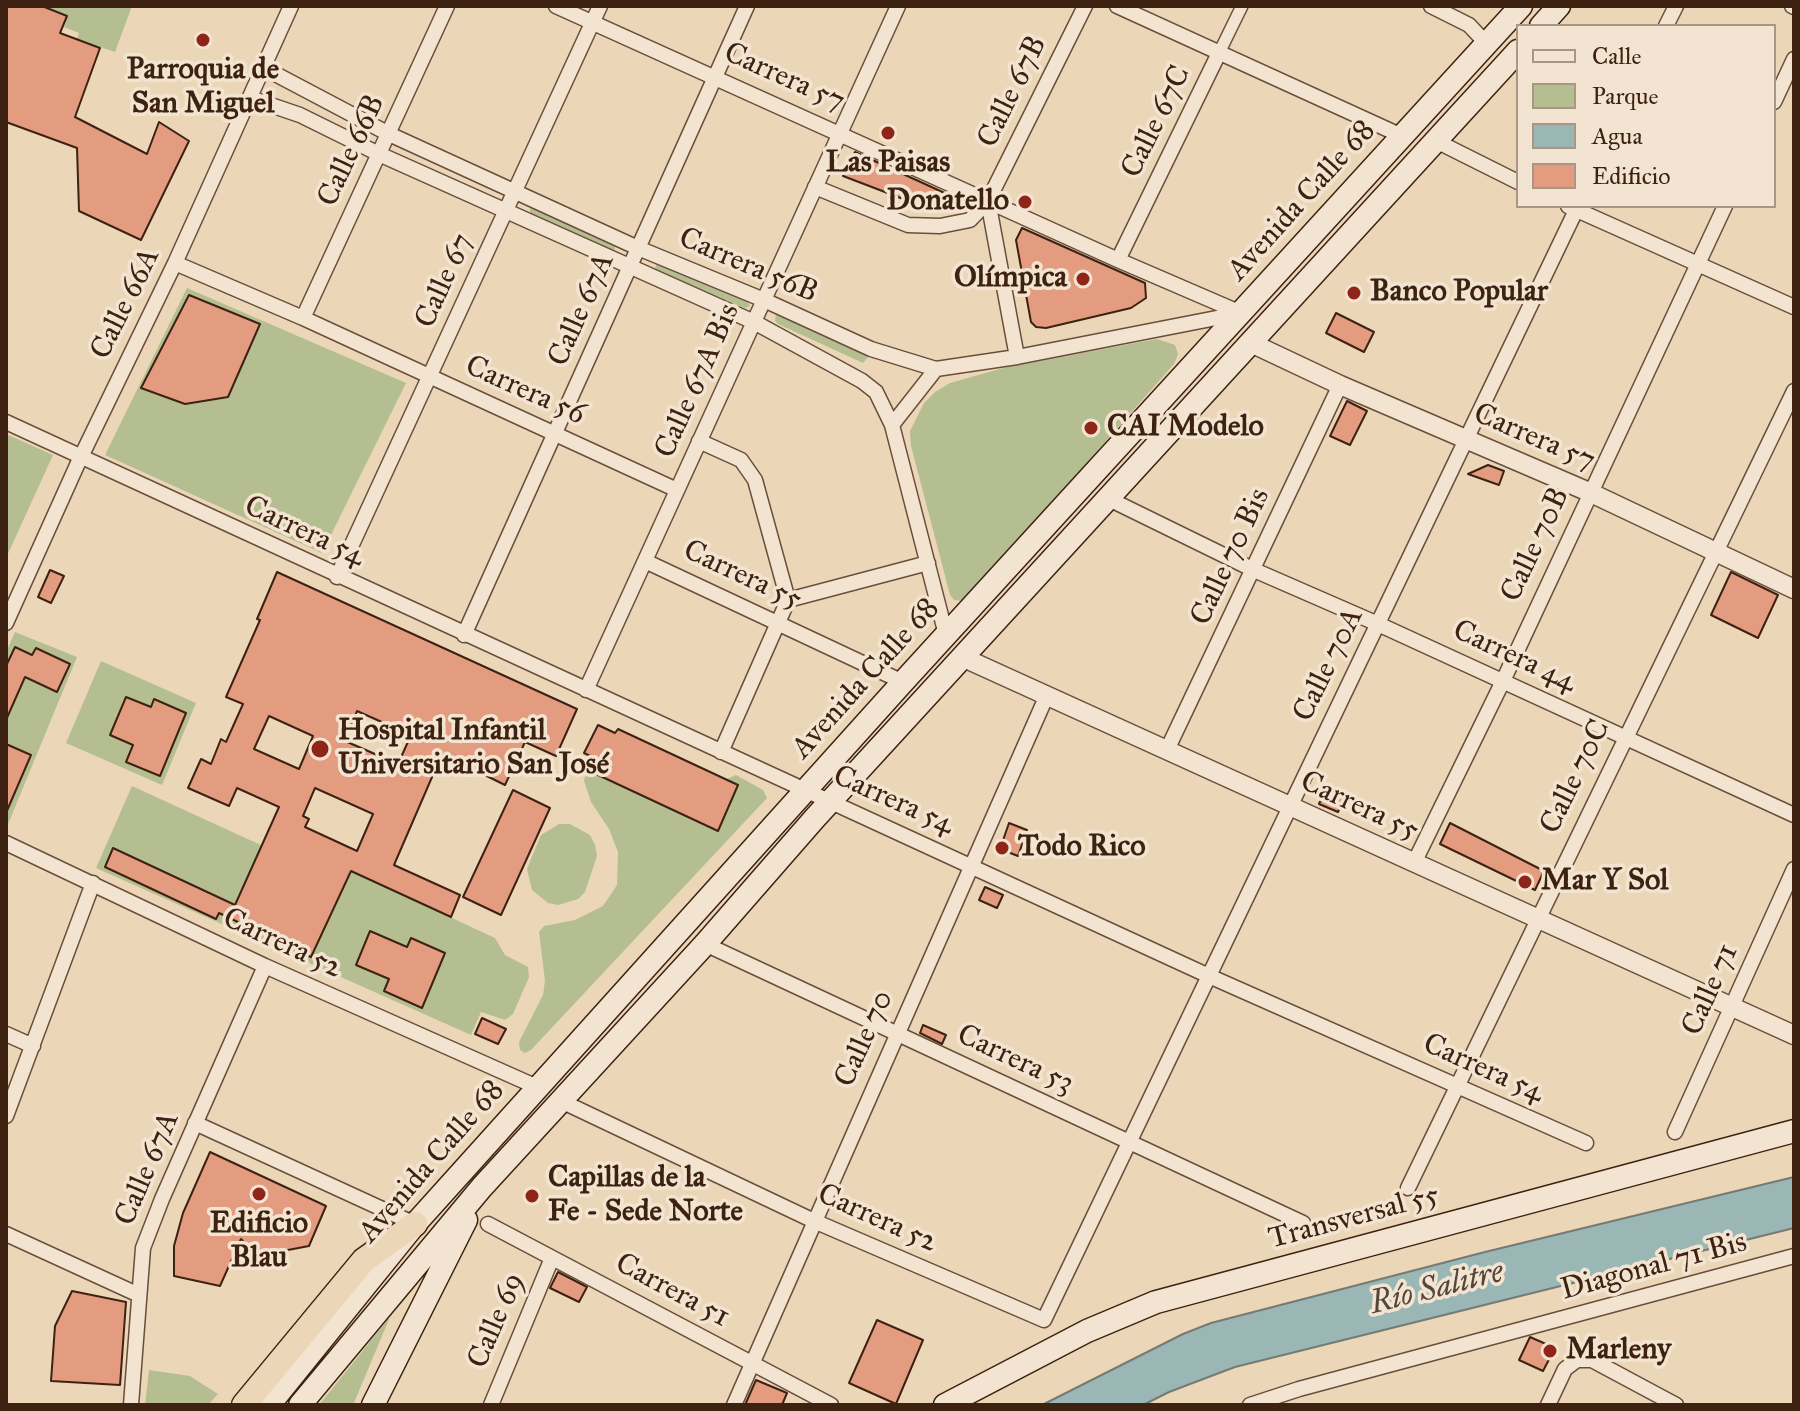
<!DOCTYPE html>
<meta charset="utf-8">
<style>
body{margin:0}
#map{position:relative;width:1800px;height:1411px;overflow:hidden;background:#ecd6b8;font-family:"IM FELL Great Primer",serif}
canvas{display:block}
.frame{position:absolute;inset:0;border:8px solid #3d2111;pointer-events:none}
.legend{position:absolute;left:1516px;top:24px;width:260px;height:184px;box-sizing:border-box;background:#f3e4d1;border:2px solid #aa9684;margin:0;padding:10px 14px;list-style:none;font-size:24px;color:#3d2111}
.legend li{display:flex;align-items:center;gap:16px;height:40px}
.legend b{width:40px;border:2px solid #aa9684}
</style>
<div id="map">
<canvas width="1800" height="1411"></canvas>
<div class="frame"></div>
<ul class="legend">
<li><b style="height:10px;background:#f3e4d1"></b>Calle</li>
<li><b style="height:22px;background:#b5be91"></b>Parque</li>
<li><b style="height:22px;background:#9ab7b6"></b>Agua</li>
<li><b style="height:22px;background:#e39c80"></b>Edificio</li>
</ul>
</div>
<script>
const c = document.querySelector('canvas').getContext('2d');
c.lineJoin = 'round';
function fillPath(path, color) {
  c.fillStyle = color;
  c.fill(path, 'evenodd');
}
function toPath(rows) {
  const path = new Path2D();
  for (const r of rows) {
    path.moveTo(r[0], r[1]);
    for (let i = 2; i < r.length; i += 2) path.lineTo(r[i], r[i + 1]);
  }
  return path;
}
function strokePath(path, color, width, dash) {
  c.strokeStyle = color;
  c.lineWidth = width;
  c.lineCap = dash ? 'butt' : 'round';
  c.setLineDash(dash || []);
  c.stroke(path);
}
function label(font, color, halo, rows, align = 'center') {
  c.font = font + ' "IM FELL Great Primer",serif';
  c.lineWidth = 7;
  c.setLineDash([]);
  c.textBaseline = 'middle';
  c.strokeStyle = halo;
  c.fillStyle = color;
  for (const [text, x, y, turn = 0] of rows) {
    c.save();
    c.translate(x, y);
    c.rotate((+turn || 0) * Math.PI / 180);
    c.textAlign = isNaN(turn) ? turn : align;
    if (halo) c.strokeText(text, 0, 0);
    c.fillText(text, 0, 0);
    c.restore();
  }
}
fillPath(toPath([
 [50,6,132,6,115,52,77,39,79,33,64,27,68,16,49,9],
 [530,206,615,245,615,249,610,252,530,213],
 [657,263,747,300,750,306,745,308,655,269],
 [187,288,406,383,322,553,105,455],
 [776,314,867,354,868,357,863,363,778,324,775,321],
 [1157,339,1175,345,1178,354,1174,364,970,595,963,601,954,600,950,595,911,446,910,431,924,403,935,392,950,383,1007,367],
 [6,434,53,455,6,558],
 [15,632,77,657,6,829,6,652],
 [101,661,196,703,162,785,66,743],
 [590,772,737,785,727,779,736,775,763,790,767,798,531,1050,525,1053,520,1050,519,1042,543,995,545,981,539,932,544,926,575,920,603,906,617,885,618,852,609,829,591,802,584,781,585,777],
 [132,786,263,846,229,918,311,957,351,871,495,938,505,955,528,967,529,977,513,1014,505,1020,481,1012,471,1035,96,868],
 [559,824,570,824,590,835,595,845,597,856,585,892,578,899,558,905,548,903,532,890,527,869,541,835],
 [390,1317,353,1405,319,1405],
 [149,1370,190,1376,218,1394,208,1405,145,1405]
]), '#b5be91');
const water = toPath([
 [1794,1177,1794,1228,1235,1367,1169,1392,1143,1405,1042,1405,1183,1334,1211,1323,1485,1252,1794,1177]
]);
fillPath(water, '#9ab7b6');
strokePath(water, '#757b74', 2);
const building = toPath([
 [6,6,42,6,67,16,60,33,100,48,75,117,147,154,159,122,189,141,141,240,79,211,77,148,6,122,6,6],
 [855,152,949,195,950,202,948,207,939,210,919,205,843,176,855,152],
 [1022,228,1145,283,1146,298,1131,308,1046,328,1036,327,1031,322,1016,240,1022,228],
 [189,295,260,324,228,397,185,404,141,388,189,295],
 [1336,313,1374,332,1364,352,1326,333,1336,313],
 [1347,401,1367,411,1350,445,1330,436,1347,401],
 [1488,465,1504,471,1499,485,1468,474,1488,465],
 [50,570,64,576,51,603,38,597,50,570],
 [277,572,577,709,556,756,525,742,505,785,442,754,394,865,460,895,451,917,351,871,311,957,219,913,216,919,105,867,113,848,235,905,279,807,237,788,229,806,188,788,201,759,211,764,221,739,226,742,243,704,226,697,260,620,257,619,277,572],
 [357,711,411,735,398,764,345,741,357,711],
 [269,716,313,736,299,769,254,749,269,716],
 [315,788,373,814,357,851,305,827,309,819,303,816,315,788],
 [1731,572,1778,595,1758,638,1711,615,1731,572],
 [15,647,32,655,36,648,70,664,57,692,25,677,6,720,6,666,15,647],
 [126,697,151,707,154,699,186,713,160,776,126,762,133,745,110,735,126,697],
 [598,725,615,733,618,729,738,785,718,831,596,774,602,762,584,753,598,725],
 [6,744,31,755,6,813,6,744],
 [1326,787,1345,795,1338,812,1319,804,1326,787],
 [513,790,550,808,501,915,463,897,513,790],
 [1009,823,1027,830,1018,856,1000,849,1009,823],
 [1450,823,1544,871,1535,890,1440,844,1450,823],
 [985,887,1003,895,997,908,979,900,985,887],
 [370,931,407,947,411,938,445,953,422,1008,384,991,389,979,356,965,370,931],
 [482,1018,506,1029,498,1044,475,1034,482,1018],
 [923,1025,946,1035,942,1044,920,1033,923,1025],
 [210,1152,326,1206,309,1246,256,1256,241,1239,220,1286,174,1276,174,1246,183,1213,210,1152],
 [558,1272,587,1287,579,1302,550,1288,558,1272],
 [72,1291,126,1302,120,1385,51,1381,55,1326,72,1291],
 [877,1320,923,1340,896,1404,849,1383,877,1320],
 [1530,1337,1555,1348,1543,1371,1519,1360,1530,1337],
 [756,1380,787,1393,782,1405,745,1405,756,1380]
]);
fillPath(building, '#e39c80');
strokePath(building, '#3d2111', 2);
const pedestrian = toPath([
 [1218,55,1242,6]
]);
const minor = toPath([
 [556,6,1118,260,1241,313],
 [1117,6,1402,136],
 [1431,6,1469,25,1486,43],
 [1792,6,1794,7],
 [1666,26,1676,6],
 [264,68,389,134,638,248,764,300,871,349,936,369,1017,357,1237,314],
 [250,98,300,115,379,154,754,322,862,381,876,392,892,425,946,635],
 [1774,102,1794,59],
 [1436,141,1518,182],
 [815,187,908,225,940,226,970,220,988,201,1085,6],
 [988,201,1017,357],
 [1568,206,1794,307],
 [1118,260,1218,55],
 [175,263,303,318,677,490],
 [303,318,447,6],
 [6,422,1209,976,1586,1143],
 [892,425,936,369],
 [699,441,741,460,755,480,788,600,721,752],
 [1109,499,1254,570,1378,624,1794,815],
 [645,561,903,682],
 [337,577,600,6],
 [788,600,928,563],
 [6,623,78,463,175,263,291,6],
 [464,635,747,6],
 [586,690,898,6],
 [1167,750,1340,385],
 [6,843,265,966,537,1087],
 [1414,863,1503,681,1725,206],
 [705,944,1303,1223],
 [6,1034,33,1046],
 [561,1101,814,1221,1044,1320,1578,206],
 [6,1116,93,883],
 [195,1123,415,1224],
 [1675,1132,1794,869],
 [1408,1188,1794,391],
 [488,1224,831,1405],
 [6,1234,139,1295],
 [131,1405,143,1248,162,1199,265,966],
 [491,1405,552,1258],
 [734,1405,1047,695],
 [1250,1405,1299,1389,1794,1256],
 [1548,1405,1565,1369,1577,1360,1592,1360,1676,1405]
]);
const tertiary = toPath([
 [1251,343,1340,385,1589,492,1794,589],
 [964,658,1794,1035]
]);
const secondary = toPath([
 [1541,26,1559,6],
 [269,1405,415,1224,903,682,1521,6],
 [300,1405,482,1187,705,944,815,818,1518,51],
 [373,1405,466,1220],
 [945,1405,1087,1331,1156,1302,1794,1131]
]);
const trunk = toPath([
 [244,1405,364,1260,415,1224]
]);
strokePath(pedestrian, '#694e3b', 14);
strokePath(minor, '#694e3b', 17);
strokePath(tertiary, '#694e3b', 21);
strokePath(secondary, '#3d2111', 25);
strokePath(trunk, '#3d2111', 27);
strokePath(pedestrian, '#f3e4d1', 11);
strokePath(minor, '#f3e4d1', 14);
strokePath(tertiary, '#f3e4d1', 18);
strokePath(secondary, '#f3e4d1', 22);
strokePath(trunk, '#ecd6b8', 24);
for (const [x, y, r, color] of [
 [203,40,8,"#8f2418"],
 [888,133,8,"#8f2418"],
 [1025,202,8,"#8f2418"],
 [1083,279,8,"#8f2418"],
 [1354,293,8,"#8f2418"],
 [1091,428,8,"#8f2418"],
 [320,749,10,"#8f2418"],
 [1002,848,8,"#8f2418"],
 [1525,882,8,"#8f2418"],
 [259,1194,8,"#8f2418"],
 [532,1196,8,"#8f2418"],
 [1550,1351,8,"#8f2418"]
]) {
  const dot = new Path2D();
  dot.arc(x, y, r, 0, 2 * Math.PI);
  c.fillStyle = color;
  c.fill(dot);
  strokePath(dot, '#f3e4d1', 3);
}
label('bold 30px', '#3d2111', '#f3e4d1', [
 ["Parroquia de",203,71,"center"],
 ["San Miguel",203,105,"center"],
 ["Las Paisas",888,164,"center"],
 ["Donatello",1009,202,"right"],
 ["Olímpica",1067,279,"right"],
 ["Banco Popular",1370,293],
 ["CAI Modelo",1107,428],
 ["Hospital Infantil",338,732],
 ["Universitario San José",338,766],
 ["Todo Rico",1018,848],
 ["Mar Y Sol",1541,882],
 ["Capillas de la",548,1179],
 ["Fe - Sede Norte",548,1213],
 ["Edificio",259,1225,"center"],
 ["Blau",259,1259,"center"],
 ["Marleny",1566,1351]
], 'left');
label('30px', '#3d2111', '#f3e4d1', [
 ["Carrera 57",784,78,24],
 ["Calle 67B",1013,92,-64],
 ["Calle 67C",1157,122,-64],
 ["Calle 66B",352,151,-65],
 ["Avenida Calle 68",1302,201,-48],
 ["Carrera 56B",748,266,23],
 ["Calle 67",445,281,-66],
 ["Calle 66A",126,304,-64],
 ["Calle 67A",582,310,-66],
 ["Calle 67A Bis",698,381,-66],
 ["Carrera 56",525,391,24],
 ["Carrera 57",1534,438,23],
 ["Carrera 54",304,532,25],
 ["Calle 70B",1536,545,-65],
 ["Calle 70 Bis",1231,557,-65],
 ["Carrera 55",742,576,25],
 ["Carrera 44",1514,657,25],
 ["Calle 70A",1329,665,-64],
 ["Avenida Calle 68",866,679,-48],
 ["Calle 70C",1576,777,-64],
 ["Carrera 54",893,801,24],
 ["Carrera 55",1359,807,25],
 ["Carrera 52",282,944,25],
 ["Calle 71",1711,990,-66],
 ["Calle 70",865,1039,-66],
 ["Carrera 53",1015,1060,25],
 ["Carrera 54",1483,1069,24],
 ["Avenida Calle 68",432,1162,-49],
 ["Calle 67A",148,1169,-67],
 ["Transversal 55",1354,1218,-15],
 ["Carrera 52",877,1219,24],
 ["Diagonal 71 Bis",1654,1267,-15],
 ["Carrera 51",672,1291,28],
 ["Calle 69",497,1321,-67]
]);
label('italic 32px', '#54463a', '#f3e4d1', [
 ["Río Salitre",1437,1289,-14]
]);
</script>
